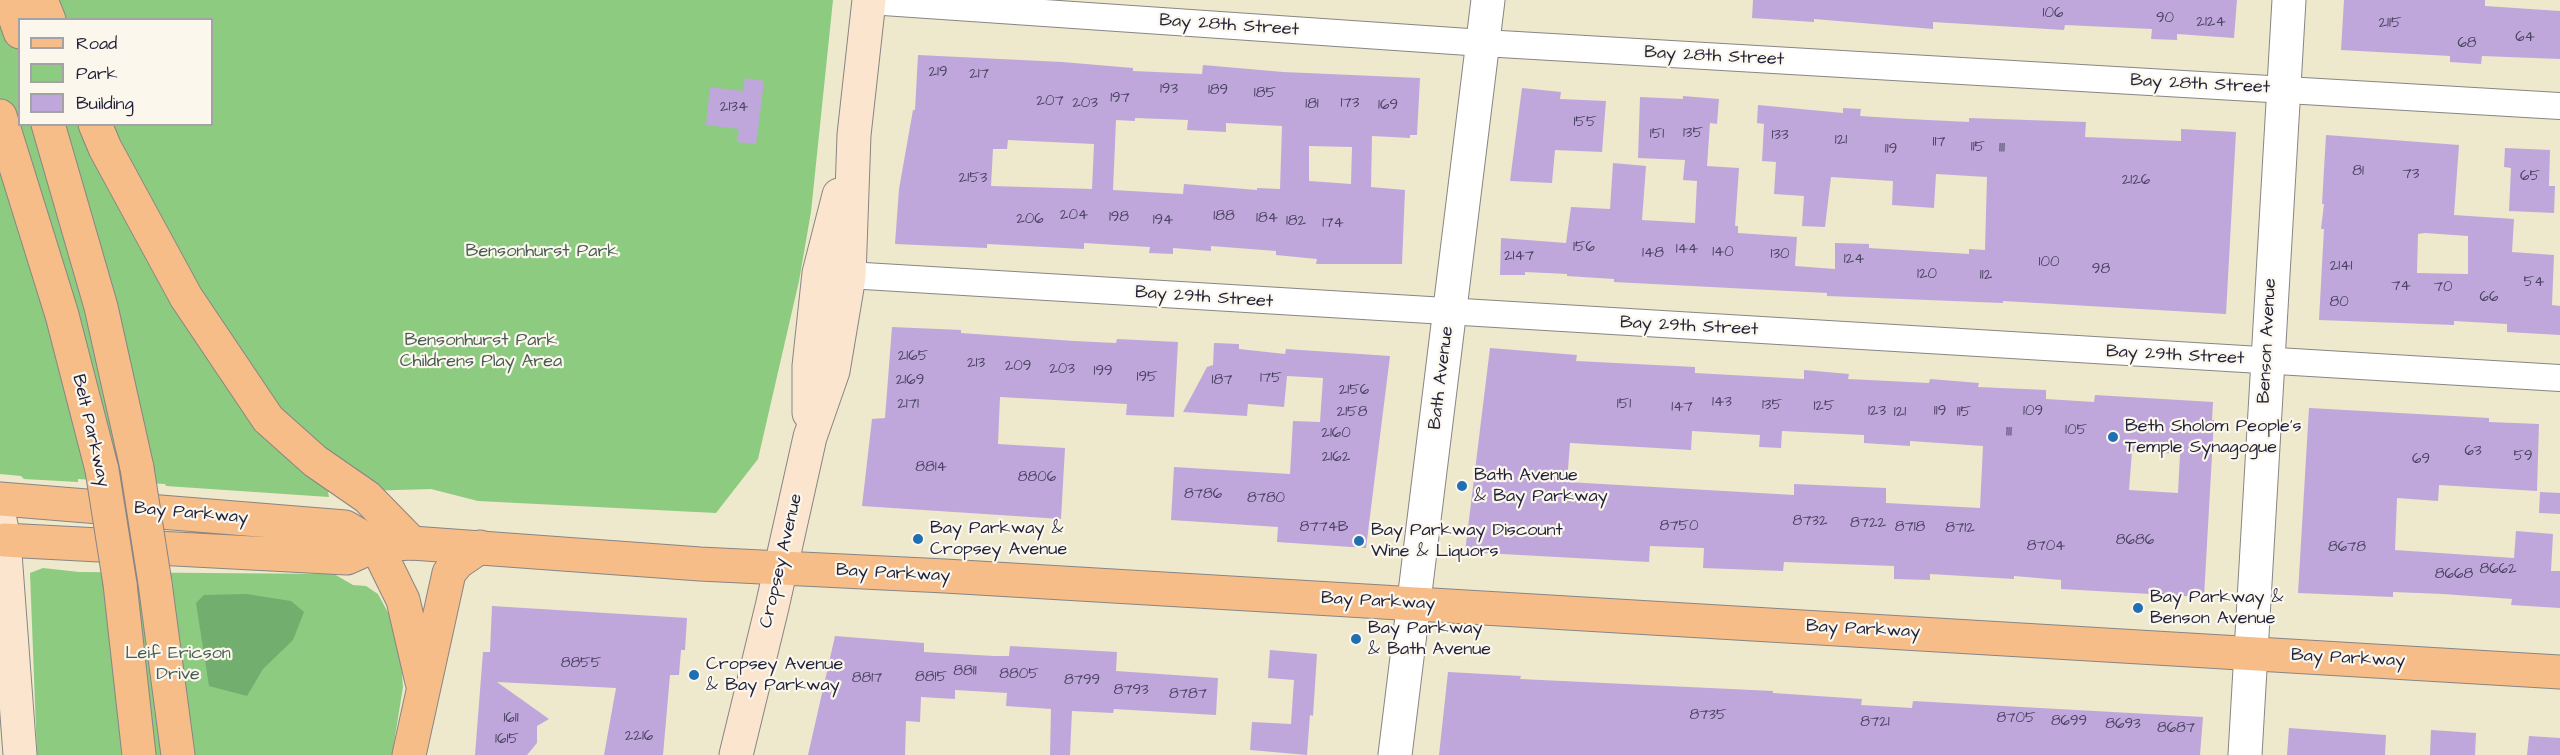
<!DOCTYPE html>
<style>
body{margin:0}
#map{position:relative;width:2560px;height:755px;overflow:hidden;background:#eee8cc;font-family:"Architects Daughter",sans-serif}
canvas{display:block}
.legend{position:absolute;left:18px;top:18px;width:195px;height:108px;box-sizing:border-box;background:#fbf7ec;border:2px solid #a4a2a5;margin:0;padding:8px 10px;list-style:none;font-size:18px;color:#22223b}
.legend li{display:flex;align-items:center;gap:12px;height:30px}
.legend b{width:30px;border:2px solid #a4a2a5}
</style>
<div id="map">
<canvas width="2560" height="755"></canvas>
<ul class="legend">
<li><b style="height:8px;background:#f7bd88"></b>Road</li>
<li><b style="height:16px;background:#8dcb81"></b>Park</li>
<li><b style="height:16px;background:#c0a7db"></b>Building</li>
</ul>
</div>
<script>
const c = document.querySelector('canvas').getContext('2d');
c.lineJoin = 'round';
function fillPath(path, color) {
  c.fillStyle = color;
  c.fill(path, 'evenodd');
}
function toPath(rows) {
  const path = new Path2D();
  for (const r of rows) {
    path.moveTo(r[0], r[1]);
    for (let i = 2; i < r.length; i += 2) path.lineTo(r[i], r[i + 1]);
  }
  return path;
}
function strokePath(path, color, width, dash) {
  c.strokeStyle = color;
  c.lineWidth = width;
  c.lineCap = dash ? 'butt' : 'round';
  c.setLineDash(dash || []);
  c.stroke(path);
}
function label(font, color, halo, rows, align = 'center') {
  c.font = font + ' "Architects Daughter",sans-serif';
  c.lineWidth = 4.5;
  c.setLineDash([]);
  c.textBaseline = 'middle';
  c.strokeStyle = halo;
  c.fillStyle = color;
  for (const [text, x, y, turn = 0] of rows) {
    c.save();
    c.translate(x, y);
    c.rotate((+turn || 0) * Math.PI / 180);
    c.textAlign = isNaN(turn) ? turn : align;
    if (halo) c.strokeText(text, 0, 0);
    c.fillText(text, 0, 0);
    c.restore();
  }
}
fillPath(toPath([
 [0,0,833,0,811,212,799,281,758,459,716,513,478,501,431,489,328,492,329,497,166,486,165,484,78,479,78,482,24,479,21,476,0,474],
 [20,20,212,20,212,124,20,124],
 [43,568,79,572,334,574,353,585,366,586,378,594,399,633,403,687,392,755,37,755,30,573]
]), '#8dcb81');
fillPath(toPath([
 [246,594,291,601,304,612,293,640,263,669,247,696,209,686,196,603,204,595]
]), '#72af6f');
fillPath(toPath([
 [1753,0,2237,0,2234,38,2177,34,2177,40,2151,39,2152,29,2065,25,2064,30,1933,22,1933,29,1814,19,1814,22,1752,18],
 [2344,0,2485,0,2485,6,2560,11,2560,59,2482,56,2481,64,2450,62,2450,56,2341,50],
 [918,55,1062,62,1133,68,1133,71,1202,74,1203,65,1283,72,1420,78,1417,135,1410,135,1410,138,1372,136,1371,187,1405,190,1402,264,1316,264,1317,259,1276,255,1276,251,1211,246,1211,251,1173,248,1173,254,1149,253,1150,247,1084,243,1084,249,987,244,987,248,895,244,899,189,913,110,915,110],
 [1135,118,1188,120,1187,130,1226,132,1226,123,1282,126,1280,189,1257,188,1257,190,1184,184,1183,194,1113,190,1116,120,1135,121],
 [1008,140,1094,144,1092,189,991,186,993,149,1007,149],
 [1309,146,1352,147,1351,184,1309,181],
 [745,78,764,81,756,144,737,142,739,129,706,125,710,87,743,91],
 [1522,88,1561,92,1560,99,1606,101,1602,152,1555,150,1552,183,1510,181],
 [1683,96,1719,99,1717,124,1710,123,1707,166,1739,168,1735,226,1738,226,1738,233,1797,237,1795,266,1835,269,1835,243,1869,244,1869,248,1969,254,1969,249,1985,250,1987,177,1936,174,1934,208,1892,205,1893,181,1831,177,1825,227,1802,226,1804,196,1774,194,1776,162,1762,161,1764,124,1757,123,1758,105,1843,113,1843,108,1861,109,1860,116,1908,119,1969,122,1969,118,2086,122,2085,137,2181,141,2181,129,2236,132,2226,314,2003,301,2003,303,1827,296,1827,293,1614,282,1614,279,1567,276,1567,274,1525,272,1525,275,1500,275,1501,238,1566,243,1571,207,1610,209,1613,163,1646,166,1642,220,1695,223,1697,181,1683,180,1685,160,1638,158,1640,97,1683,99],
 [2326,135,2459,145,2454,215,2514,219,2512,252,2554,255,2552,305,2560,306,2560,335,2507,332,2507,324,2454,321,2454,325,2319,320,2324,229,2321,229,2324,204,2322,204],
 [2425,233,2468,236,2468,274,2417,273,2418,234],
 [2505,148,2550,150,2549,186,2555,186,2554,213,2509,211,2511,168,2504,167],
 [892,327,961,330,961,333,1074,341,1116,343,1117,339,1178,342,1174,417,1126,415,1127,404,1000,397,998,444,1065,448,1061,519,862,506,872,419,885,418],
 [1214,343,1239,344,1239,349,1285,354,1286,349,1390,356,1366,548,1277,542,1278,527,1171,520,1174,467,1290,474,1293,421,1320,422,1323,378,1287,376,1284,407,1248,404,1247,416,1183,412,1207,367,1213,365],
 [1490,348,1577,355,1576,361,1695,367,1695,373,1804,379,1804,370,1849,374,1848,379,1929,383,1930,379,1979,383,1978,387,2046,390,2046,399,2094,402,2095,395,2213,402,2212,420,2214,420,2204,597,2061,589,2061,580,2014,576,2014,579,1930,574,1930,580,1894,579,1894,566,1784,562,1783,571,1703,568,1704,548,1650,546,1649,562,1465,552],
 [1692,431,1760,435,1759,447,1781,448,1782,431,1864,435,1864,443,1910,446,1910,441,1983,446,1980,508,1886,503,1886,488,1794,484,1794,495,1567,482,1570,443,1691,450],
 [2132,451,2180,454,2178,493,2129,490],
 [2309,408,2489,418,2489,422,2539,424,2537,491,2439,485,2438,501,2397,498,2395,550,2514,558,2516,531,2553,534,2551,571,2560,571,2560,608,2511,605,2512,599,2443,594,2393,592,2393,597,2298,593],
 [2540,492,2560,493,2560,514,2539,513],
 [492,606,687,618,685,650,681,650,679,675,670,675,663,755,604,755,616,688,497,682,549,719,537,726,537,743,527,755,475,755,483,652,490,652],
 [835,636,924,643,924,652,994,656,1009,656,1010,646,1117,652,1116,671,1218,678,1216,715,1114,709,1113,713,1072,711,1070,755,1050,755,1051,709,1006,706,1007,693,955,690,955,699,921,697,920,722,906,721,905,755,808,755],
 [1270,650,1317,654,1313,716,1310,715,1307,755,1250,750,1252,722,1291,724,1294,680,1268,678],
 [1448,672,1521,676,1520,679,1773,691,1773,693,1862,699,1861,705,1912,708,1913,701,2203,717,2200,755,1439,755],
 [2289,728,2386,735,2385,755,2287,755],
 [2431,730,2476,733,2475,755,2430,755],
 [2529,736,2560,738,2560,755,2527,755]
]), '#c0a7db');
const minor = toPath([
 [869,1,1483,43,2560,106],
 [831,274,2560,378]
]);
const tertiary = toPath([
 [1395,755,1488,0],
 [2245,755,2289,0]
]);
const secondary = toPath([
 [809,413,809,366,819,273,839,195],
 [0,520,4,540,20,755],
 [736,755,772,607,810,437,833,371,849,276,854,135,869,0]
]);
const primary = toPath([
 [0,499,345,527,376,545],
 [4,540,347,558,376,545,412,543,700,564,945,576,2560,672]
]);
const motorway = toPath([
 [9,0,20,32],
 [41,0,49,20],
 [0,116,62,315,102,470],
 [48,124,101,307,137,468],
 [95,124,105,148,186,297,268,419,315,461,367,497,412,543],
 [376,545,403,600,422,682],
 [155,583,178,755],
 [120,584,139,755],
 [409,755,449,573,458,562,480,547]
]);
strokePath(minor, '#888584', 28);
strokePath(tertiary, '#888584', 35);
strokePath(secondary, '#888584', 35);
strokePath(primary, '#888584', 35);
strokePath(motorway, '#888584', 35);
strokePath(minor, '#fff', 26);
strokePath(tertiary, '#fff', 33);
strokePath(secondary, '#fce5cf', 33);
strokePath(primary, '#f7bd88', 33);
strokePath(motorway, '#f7bd88', 33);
const motorwayBridge = toPath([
 [137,468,155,583],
 [102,470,120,584]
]);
strokePath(motorwayBridge, '#888584', 35, []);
strokePath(motorwayBridge, '#f7bd88', 33);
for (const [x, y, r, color] of [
 [2113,437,6,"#1f6fb2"],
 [1462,486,6,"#1f6fb2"],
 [918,539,6,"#1f6fb2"],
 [1359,541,6,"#1f6fb2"],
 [2138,608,6,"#1f6fb2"],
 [1356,639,6,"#1f6fb2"],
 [694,675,6,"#1f6fb2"]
]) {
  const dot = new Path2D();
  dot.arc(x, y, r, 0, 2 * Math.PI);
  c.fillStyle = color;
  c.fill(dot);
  strokePath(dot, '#fbf7ec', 2);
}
label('15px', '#4a4363', null, [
 ["106",2053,14],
 ["90",2165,19],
 ["2124",2211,23],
 ["2115",2390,24],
 ["64",2525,38],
 ["68",2467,44],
 ["219",938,73],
 ["217",979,75],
 ["193",1169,90],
 ["189",1218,91],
 ["185",1265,94],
 ["197",1120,99],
 ["207",1050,102],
 ["203",1085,104],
 ["173",1350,104],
 ["181",1312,105],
 ["169",1388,106],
 ["2134",734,108],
 ["155",1585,123],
 ["135",1693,134],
 ["151",1657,135],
 ["133",1780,136],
 ["121",1841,141],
 ["117",1939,143],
 ["115",1978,148],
 ["111",2002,149],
 ["119",1891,150],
 ["81",2358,172],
 ["73",2411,175],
 ["65",2530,177],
 ["2153",973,179],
 ["2126",2136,181],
 ["204",1074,216],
 ["188",1224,217],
 ["198",1119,218],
 ["184",1267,219],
 ["206",1030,220],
 ["194",1163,221],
 ["182",1296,222],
 ["174",1333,224],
 ["156",1584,248],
 ["144",1687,250],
 ["140",1723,253],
 ["148",1653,254],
 ["130",1780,255],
 ["2147",1519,257],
 ["124",1854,260],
 ["100",2049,263],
 ["2141",2341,267],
 ["98",2101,270],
 ["120",1927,275],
 ["112",1986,276],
 ["54",2534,283],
 ["74",2401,287],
 ["70",2443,288],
 ["66",2489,298],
 ["80",2339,303],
 ["2165",913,357],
 ["213",976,364],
 ["209",1018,367],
 ["203",1062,370],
 ["199",1103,372],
 ["195",1147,378],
 ["175",1271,379],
 ["2169",910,381],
 ["187",1222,381],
 ["2156",1354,391],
 ["143",1722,403],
 ["2171",908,405],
 ["151",1624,405],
 ["135",1772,406],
 ["125",1824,407],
 ["147",1682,408],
 ["123",1877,412],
 ["119",1940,412],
 ["109",2033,412],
 ["2158",1352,413],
 ["121",1900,413],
 ["115",1964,413],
 ["105",2076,431],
 ["111",2009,433],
 ["2160",1336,434],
 ["63",2473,452],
 ["59",2523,457],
 ["2162",1336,458],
 ["69",2421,460],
 ["8814",931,468],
 ["8806",1037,478],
 ["8786",1203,495],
 ["8780",1266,499],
 ["8732",1810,522],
 ["8722",1868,524],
 ["8750",1679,527],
 ["8774B",1324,528],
 ["8718",1910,528],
 ["8712",1960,529],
 ["8686",2135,541],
 ["8704",2046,547],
 ["8678",2347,548],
 ["8662",2498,570],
 ["8668",2454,575],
 ["8855",581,664],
 ["8811",965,672],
 ["8805",1019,675],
 ["8815",931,678],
 ["8817",867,679],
 ["8799",1082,681],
 ["8793",1131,691],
 ["8787",1188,695],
 ["8735",1708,716],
 ["1611",511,719],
 ["8705",2016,719],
 ["8699",2069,722],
 ["8721",1875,723],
 ["8693",2123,725],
 ["8687",2176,729],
 ["2216",639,737],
 ["1615",507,740]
]);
label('18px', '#22223b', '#fbf7ec', [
 ["Bay 28th Street",1229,26,4],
 ["Bay 28th Street",1714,57,3],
 ["Bay 28th Street",2200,85,3],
 ["Bay 29th Street",1204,298,4],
 ["Bay 29th Street",1689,327,3],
 ["Benson Avenue",2268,341,-87],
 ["Bay 29th Street",2175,356,3],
 ["Bath Avenue",1442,378,-83],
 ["Belt Parkway",90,431,77],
 ["Bay Parkway",191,514,5],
 ["Cropsey Avenue",782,561,-77],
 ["Bay Parkway",893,574,3],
 ["Bay Parkway",1378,602,3],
 ["Bay Parkway",1863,630,3],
 ["Bay Parkway",2348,659,3]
]);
label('18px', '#475d54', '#fbf7ec', [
 ["Bensonhurst Park",542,252],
 ["Bensonhurst Park",481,341],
 ["Childrens Play Area",481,362],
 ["Leif Ericson",178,654],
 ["Drive",178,675]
]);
label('18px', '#22223b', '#fbf7ec', [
 ["Beth Sholom People's",2125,427],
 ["Temple Synagogue",2125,448],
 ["Bath Avenue",1474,476],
 ["& Bay Parkway",1474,497],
 ["Bay Parkway &",930,529],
 ["Cropsey Avenue",930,550],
 ["Bay Parkway Discount",1371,531],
 ["Wine & Liquors",1371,552],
 ["Bay Parkway &",2150,598],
 ["Benson Avenue",2150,619],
 ["Bay Parkway",1368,629],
 ["& Bath Avenue",1368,650],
 ["Cropsey Avenue",706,665],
 ["& Bay Parkway",706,686]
], 'left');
</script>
